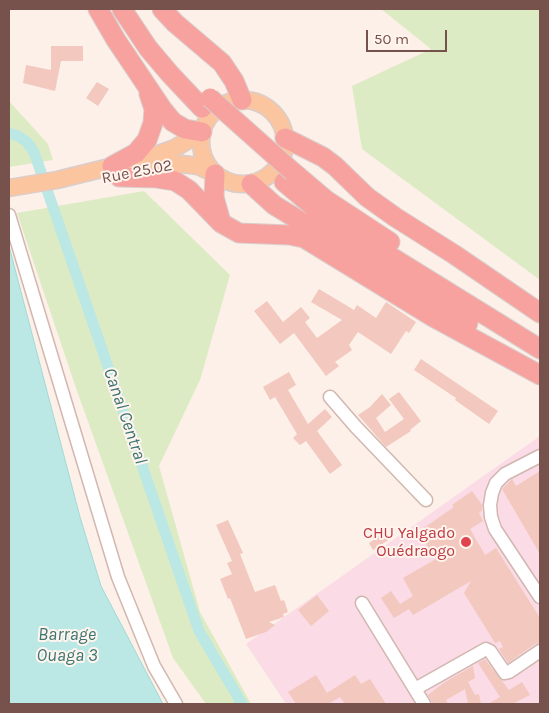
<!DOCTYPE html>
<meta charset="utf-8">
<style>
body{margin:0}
#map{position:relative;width:549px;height:713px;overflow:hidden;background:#fdf0e8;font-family:Karla,sans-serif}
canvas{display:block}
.frame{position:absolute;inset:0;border:10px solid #77514b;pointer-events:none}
.scale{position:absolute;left:366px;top:30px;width:81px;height:22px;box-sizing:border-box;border:2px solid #77514b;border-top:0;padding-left:6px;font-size:15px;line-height:18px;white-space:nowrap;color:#77514b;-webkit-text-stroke:4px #fff5ee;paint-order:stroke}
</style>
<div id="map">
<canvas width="549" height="713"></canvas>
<div class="frame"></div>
<div class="scale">50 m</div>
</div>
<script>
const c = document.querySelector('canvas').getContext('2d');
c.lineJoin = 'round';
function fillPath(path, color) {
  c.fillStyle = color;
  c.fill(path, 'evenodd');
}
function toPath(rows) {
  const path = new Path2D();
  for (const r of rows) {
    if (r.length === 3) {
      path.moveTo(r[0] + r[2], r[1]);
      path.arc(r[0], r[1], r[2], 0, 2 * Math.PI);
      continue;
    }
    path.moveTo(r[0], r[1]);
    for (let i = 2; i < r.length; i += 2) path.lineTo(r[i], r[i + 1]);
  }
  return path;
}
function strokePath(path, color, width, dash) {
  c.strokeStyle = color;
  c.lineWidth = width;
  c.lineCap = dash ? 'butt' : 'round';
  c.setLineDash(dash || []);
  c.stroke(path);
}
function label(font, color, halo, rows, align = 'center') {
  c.font = font + ' Karla,sans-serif';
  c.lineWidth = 4;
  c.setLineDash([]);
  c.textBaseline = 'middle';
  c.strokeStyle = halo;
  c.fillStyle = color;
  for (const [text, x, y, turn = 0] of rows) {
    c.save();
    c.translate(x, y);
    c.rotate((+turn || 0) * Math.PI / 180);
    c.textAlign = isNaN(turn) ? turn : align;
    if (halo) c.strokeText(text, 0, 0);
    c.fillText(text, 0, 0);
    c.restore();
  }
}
fillPath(toPath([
 [540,436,540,704,286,704,246,644]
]), '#fbdbe6');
fillPath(toPath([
 [381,9,540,9,540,280,362,149,352,86,431,49],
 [9,101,48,144,53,160,9,167],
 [144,191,230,275,200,380,159,466,200,612,251,704,206,704,173,658,77,391,17,213]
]), '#ddebc5');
const water = toPath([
 [9,246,80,517,101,586,163,704,9,704,9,246]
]);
fillPath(water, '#bbe7e4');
strokePath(water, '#a1d9d5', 1);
strokePath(toPath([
 [9,133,18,136,27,142,34,152,199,631,242,704]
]), '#bbe7e4', 11);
fillPath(toPath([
 [51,46,83,46,83,61,61,61,55,91,23,83,26,65,51,70],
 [97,82,109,89,98,106,86,98],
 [319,289,354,310,357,305,376,318,386,302,416,322,409,333,406,331,391,354,358,332,349,345,352,350,335,362,339,366,326,376,294,333,280,344,254,311,267,301,283,322,301,307,310,318,305,322,317,338,342,320,311,302],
 [421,359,498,411,489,424,455,400,456,398,414,370],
 [289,372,296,385,288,390,308,424,325,409,332,417,317,431,342,465,330,474,306,441,300,445,293,438,297,434,275,397,270,400,263,387],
 [399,392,421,421,410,430,411,431,386,447,358,415,370,407,382,394,391,405,376,418,385,432,404,419,389,399],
 [540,471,540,554,502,489,512,479,516,486],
 [472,491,482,505,482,510,479,513,483,521,470,529,485,555,496,548,540,618,540,643,535,644,508,663,499,649,503,647,500,641,495,643,464,593,471,581,413,615,409,609,394,618,381,598,391,591,400,604,413,596,403,578,436,559,418,532,454,507,452,505],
 [228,520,243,553,240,554,255,592,275,585,281,601,284,600,288,612,283,614,284,617,269,622,275,625,266,632,246,639,230,598,228,599,220,579,232,574,227,563,232,561,216,525],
 [385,532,390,539,373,550,369,543],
 [317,595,329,611,311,626,298,610],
 [485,659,509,690,522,682,530,695,512,704,488,704,500,697,478,663],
 [473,666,475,678,468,682,475,695,479,694,481,704,468,704,465,689,446,700,448,704,433,704,428,695,445,682],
 [316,675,327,693,355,675,361,684,370,679,386,704,345,704,340,697,328,704,296,704,288,692]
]), '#f2c8bf');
const minor = toPath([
 [9,215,118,577,154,666,176,704],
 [330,397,356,427,426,500],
 [540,456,505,474,496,483,492,493,490,505,491,517,495,529,540,597],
 [362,603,424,704],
 [415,689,486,649,490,651,505,673,509,672,540,651]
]);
const major = toPath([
 [243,142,42],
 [136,174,171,165,182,164,198,166,215,174],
 [9,188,57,180,150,157,175,148,202,132]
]);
const highway = toPath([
 [98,9,116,40,163,110,173,122,185,129,202,132],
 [122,9,148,48,170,74,202,108],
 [162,9,175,23,222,63,234,81,242,100],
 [285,138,323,157,335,166,367,197,395,217,455,255,540,313],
 [112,166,136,153,147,140,153,123,154,109,149,94],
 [293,172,326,200,390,242],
 [215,174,214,197,221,222],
 [119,177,156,178,175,181,189,190,221,223,239,233,289,235,304,238,433,317,540,375],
 [284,182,322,214,540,349],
 [251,184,274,205,468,323]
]);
strokePath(minor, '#d1b7af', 15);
strokePath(major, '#d9cecd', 19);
strokePath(highway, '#d9cecd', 21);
strokePath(minor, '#fff', 12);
strokePath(major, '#fbc5a0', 16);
strokePath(highway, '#f7a29e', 19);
const highwayBridge = toPath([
 [210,98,293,172]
]);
strokePath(highwayBridge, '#d9cecd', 21, []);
strokePath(highwayBridge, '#f7a29e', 19);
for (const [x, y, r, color] of [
 [466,542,6,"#e0444e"]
]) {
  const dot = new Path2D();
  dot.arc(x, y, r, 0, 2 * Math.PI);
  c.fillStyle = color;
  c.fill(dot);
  strokePath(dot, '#fff5ee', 2);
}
label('16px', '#77514b', '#fff5ee', [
 ["Rue 25.02",137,172,-11]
]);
label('16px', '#be3a42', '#fff5ee', [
 ["CHU Yalgado",455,533],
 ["Ouédraogo",455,551]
], 'right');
label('italic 18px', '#3b7572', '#fff5ee', [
 ["Canal Central",125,416,71],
 ["Barrage",67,635],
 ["Ouaga 3",67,656]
]);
</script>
